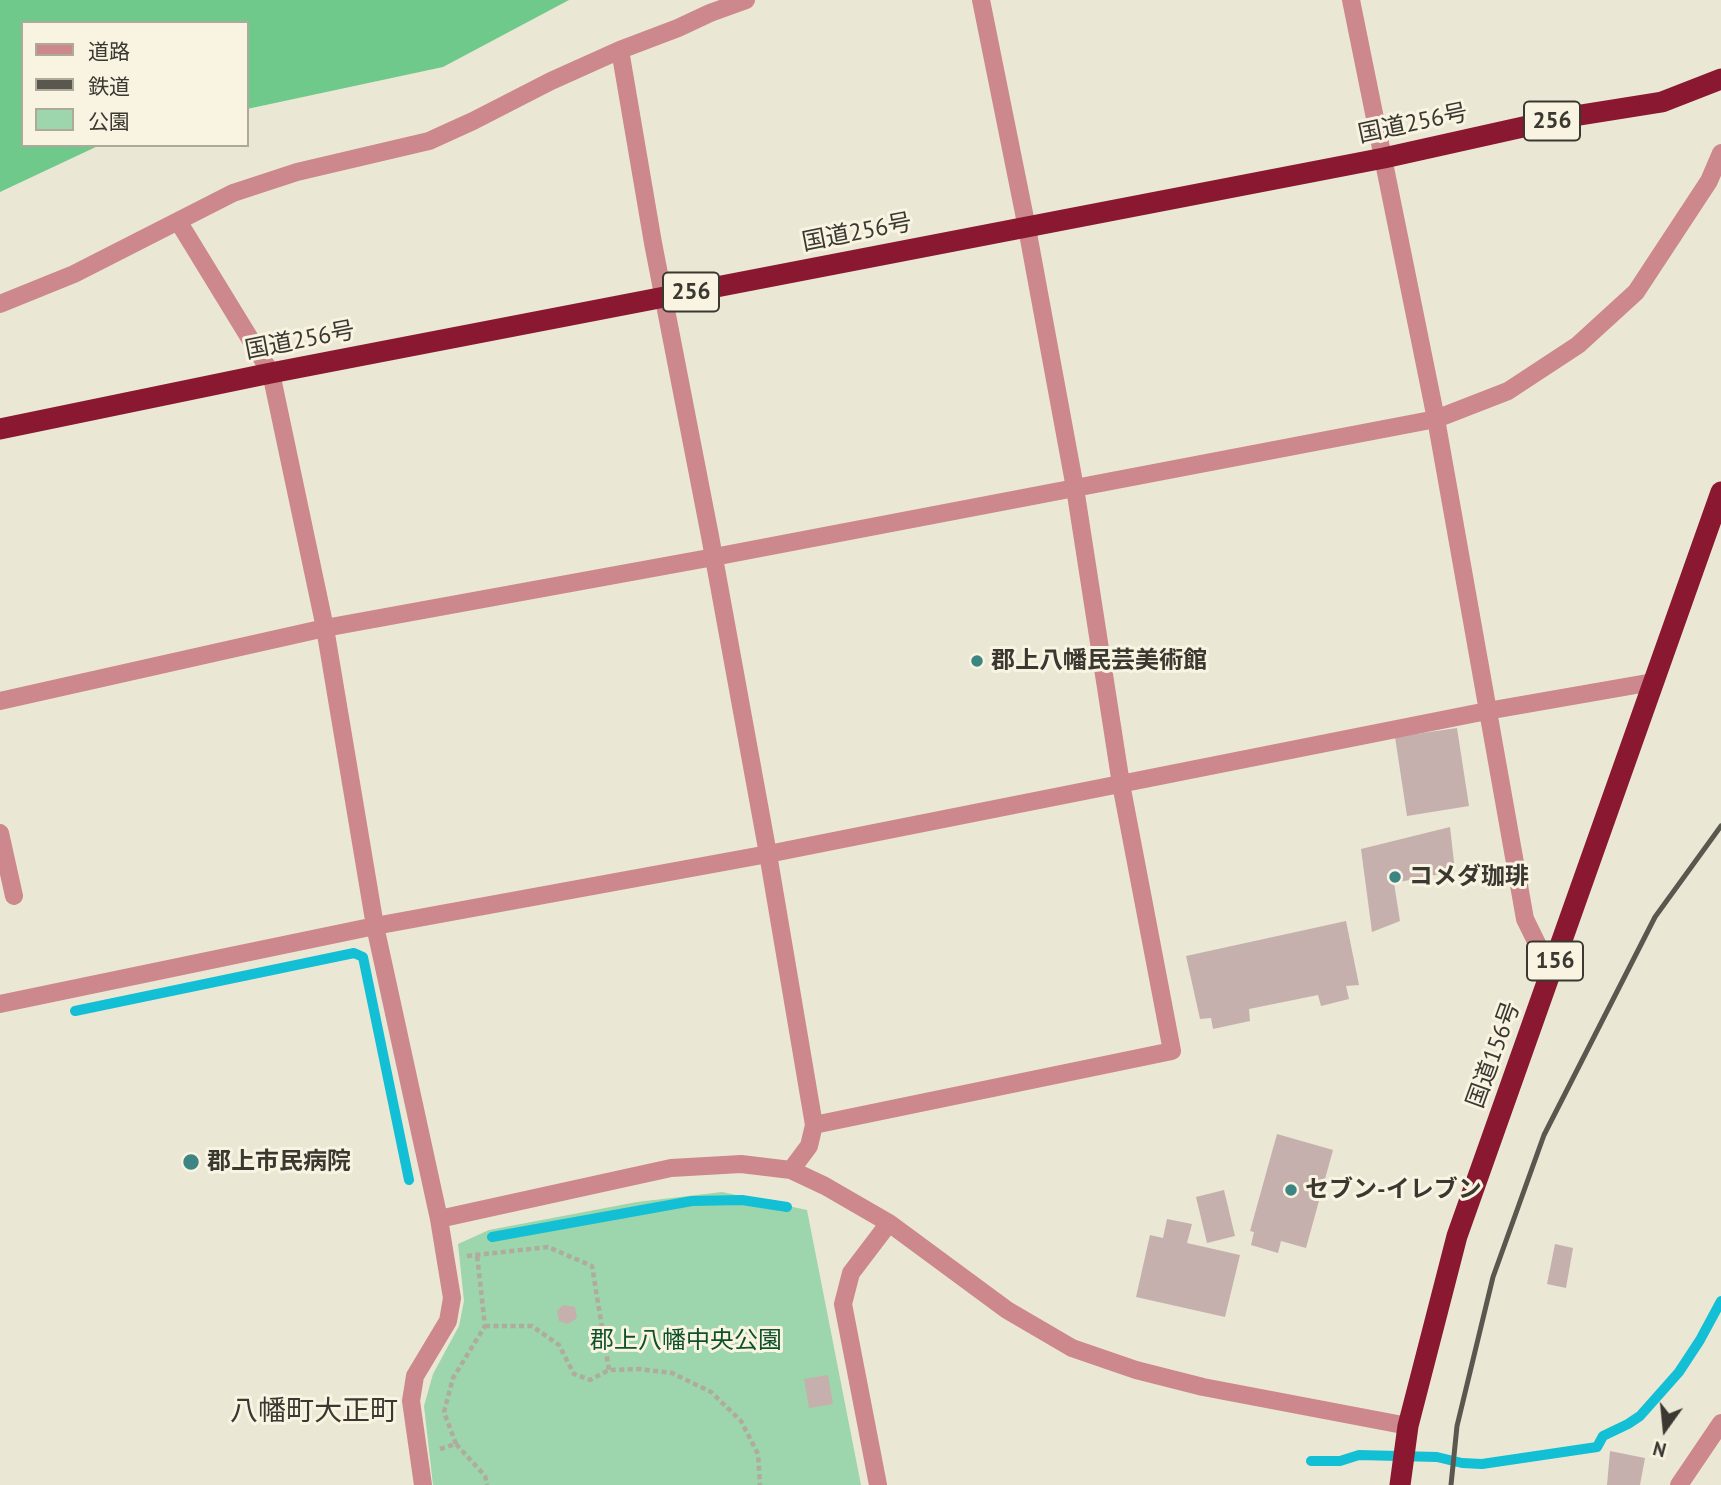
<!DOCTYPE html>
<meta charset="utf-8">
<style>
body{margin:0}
#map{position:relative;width:1721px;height:1485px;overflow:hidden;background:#ebe7d5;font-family:"PT Sans","Noto Sans JP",sans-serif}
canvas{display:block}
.legend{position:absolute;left:21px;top:21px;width:228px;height:126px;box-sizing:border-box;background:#f9f4e2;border:2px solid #ada99b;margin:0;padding:9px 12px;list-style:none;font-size:21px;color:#3a3831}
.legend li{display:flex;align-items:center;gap:14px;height:35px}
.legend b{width:35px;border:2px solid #ada99b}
.north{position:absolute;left:1630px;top:1394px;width:70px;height:70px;-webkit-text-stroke:5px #f9f4e2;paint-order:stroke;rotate:195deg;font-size:19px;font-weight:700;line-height:28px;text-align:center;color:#3a3831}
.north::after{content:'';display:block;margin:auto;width:24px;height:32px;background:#3a3831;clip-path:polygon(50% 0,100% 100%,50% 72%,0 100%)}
</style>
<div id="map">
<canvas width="1721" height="1485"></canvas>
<ul class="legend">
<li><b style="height:9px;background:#cc888c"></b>道路</li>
<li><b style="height:9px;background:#5a574e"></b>鉄道</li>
<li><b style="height:19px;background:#9dd5ac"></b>公園</li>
</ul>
<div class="north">N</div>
</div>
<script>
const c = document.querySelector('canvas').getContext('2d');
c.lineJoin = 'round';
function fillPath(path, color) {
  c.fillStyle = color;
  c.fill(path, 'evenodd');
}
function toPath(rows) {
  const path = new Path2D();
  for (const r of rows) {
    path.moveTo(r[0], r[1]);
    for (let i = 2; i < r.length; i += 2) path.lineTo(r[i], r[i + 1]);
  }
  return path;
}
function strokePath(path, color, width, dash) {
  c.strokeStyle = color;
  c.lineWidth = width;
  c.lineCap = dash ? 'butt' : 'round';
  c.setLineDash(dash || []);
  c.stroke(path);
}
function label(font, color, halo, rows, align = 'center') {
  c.font = font + ' "PT Sans","Noto Sans JP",sans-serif';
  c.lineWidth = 6;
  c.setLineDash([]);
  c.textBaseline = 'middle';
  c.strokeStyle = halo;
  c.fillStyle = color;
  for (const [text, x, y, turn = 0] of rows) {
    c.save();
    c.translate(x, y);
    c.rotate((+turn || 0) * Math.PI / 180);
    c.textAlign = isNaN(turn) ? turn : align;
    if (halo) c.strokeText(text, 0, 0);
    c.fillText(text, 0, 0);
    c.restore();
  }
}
fillPath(toPath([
 [722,1192,807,1210,861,1485,433,1485,424,1406,433,1374,459,1326,464,1301,458,1244,489,1230,637,1202]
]), '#9dd5ac');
fillPath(toPath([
 [0,0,569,0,443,67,247,109,247,23,23,23,23,145,100,145,0,192]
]), '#6ec98b');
strokePath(toPath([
 [75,1011,354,953,363,957,409,1180],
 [492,1237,692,1201,742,1200,787,1207],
 [1311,1461,1340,1461,1359,1455,1437,1457,1462,1463,1482,1464,1597,1447,1603,1436,1628,1424,1640,1416,1679,1372,1700,1340,1721,1301]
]), '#12bfd4', 10);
fillPath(toPath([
 [1457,728,1469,806,1407,816,1395,737],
 [1450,827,1455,871,1394,883,1400,921,1372,932,1361,849],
 [1346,921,1359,985,1346,986,1349,999,1321,1006,1318,995,1249,1009,1250,1021,1213,1029,1211,1018,1200,1019,1186,956],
 [1277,1134,1333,1150,1306,1248,1281,1241,1278,1253,1251,1245,1254,1232,1250,1231],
 [1224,1190,1235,1236,1207,1243,1196,1197],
 [1167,1219,1192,1224,1187,1243,1240,1255,1225,1317,1136,1297,1150,1235,1163,1238],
 [1555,1244,1573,1248,1566,1288,1547,1284],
 [563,1305,575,1307,577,1318,568,1324,559,1321,557,1311],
 [828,1375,833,1404,809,1408,804,1379],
 [1610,1451,1645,1458,1640,1485,1607,1485]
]), '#c5b0ae');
strokePath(toPath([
 [467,1256,548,1247,592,1266,609,1370],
 [485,1326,532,1326,559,1345,574,1374,590,1380,609,1370,639,1369,672,1373,711,1392,741,1421,758,1454,760,1485],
 [456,1444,444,1412,453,1378,485,1326,477,1255],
 [440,1449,456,1444,485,1476,487,1485]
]), '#afac9d', 4.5, [5, 3.5]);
strokePath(toPath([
 [1351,0,1436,419,1525,919,1551,972],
 [620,50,653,243,710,536,768,854,814,1125,809,1146,791,1170],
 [178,221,271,373,325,628,375,926,439,1219,452,1298,448,1321,415,1376,411,1401,423,1485],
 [0,304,74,274,233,193,297,172,429,141,473,121,551,81,620,50,678,28,710,13,746,0],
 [0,701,325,628,714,557,1436,419,1508,391,1578,345,1636,292,1709,181,1721,153],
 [0,833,14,896],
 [0,1004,375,926,768,854,1487,711,1653,682],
 [814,1125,1172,1051,1121,784,1075,488,1027,228,981,0],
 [439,1219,671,1168,741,1164,791,1170,825,1186,889,1223,1007,1310,1072,1348,1136,1370,1203,1387,1408,1426],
 [878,1485,843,1304,851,1273,889,1223],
 [1679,1485,1721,1423]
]), '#cc888c', 18);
strokePath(toPath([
 [0,429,271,373,1384,158,1568,117,1662,102,1721,79],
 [1400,1485,1408,1426,1457,1236,1721,492]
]), '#8a1830', 21);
strokePath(toPath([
 [1451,1485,1457,1426,1493,1277,1544,1135,1655,917,1721,826]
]), '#5a574e', 5);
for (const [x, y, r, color] of [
 [977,661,7,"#3d8583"],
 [1395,877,7,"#3d8583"],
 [191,1162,9,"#3d8583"],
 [1291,1190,7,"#3d8583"]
]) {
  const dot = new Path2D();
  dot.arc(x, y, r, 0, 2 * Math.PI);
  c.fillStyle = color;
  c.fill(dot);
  strokePath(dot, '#f9f4e2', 2.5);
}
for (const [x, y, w] of [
 [1552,121,56],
 [691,292,56],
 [1555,961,56]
]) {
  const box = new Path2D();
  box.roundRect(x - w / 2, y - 19.5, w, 39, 5);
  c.fillStyle = '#f9f4e2';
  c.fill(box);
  strokePath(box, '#3a3831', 2);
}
label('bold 23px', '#3a3831', null, [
 ["256",1552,121],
 ["256",691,292],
 ["156",1555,961]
]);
label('24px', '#3a3831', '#f9f4e2', [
 ["国道256号",1413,124,-12],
 ["国道256号",857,233,-11],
 ["国道256号",300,341,-11],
 ["国道156号",1494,1055,-70]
]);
label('bold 24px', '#3a3831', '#f9f4e2', [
 ["郡上八幡民芸美術館",991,661],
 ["コメダ珈琲",1409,877],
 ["郡上市民病院",207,1162],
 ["セブン-イレブン",1305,1190]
], 'left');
label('24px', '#0d522b', '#f9f4e2', [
 ["郡上八幡中央公園",686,1341]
]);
label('28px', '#3a3831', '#f9f4e2', [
 ["八幡町大正町",314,1412]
]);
</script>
